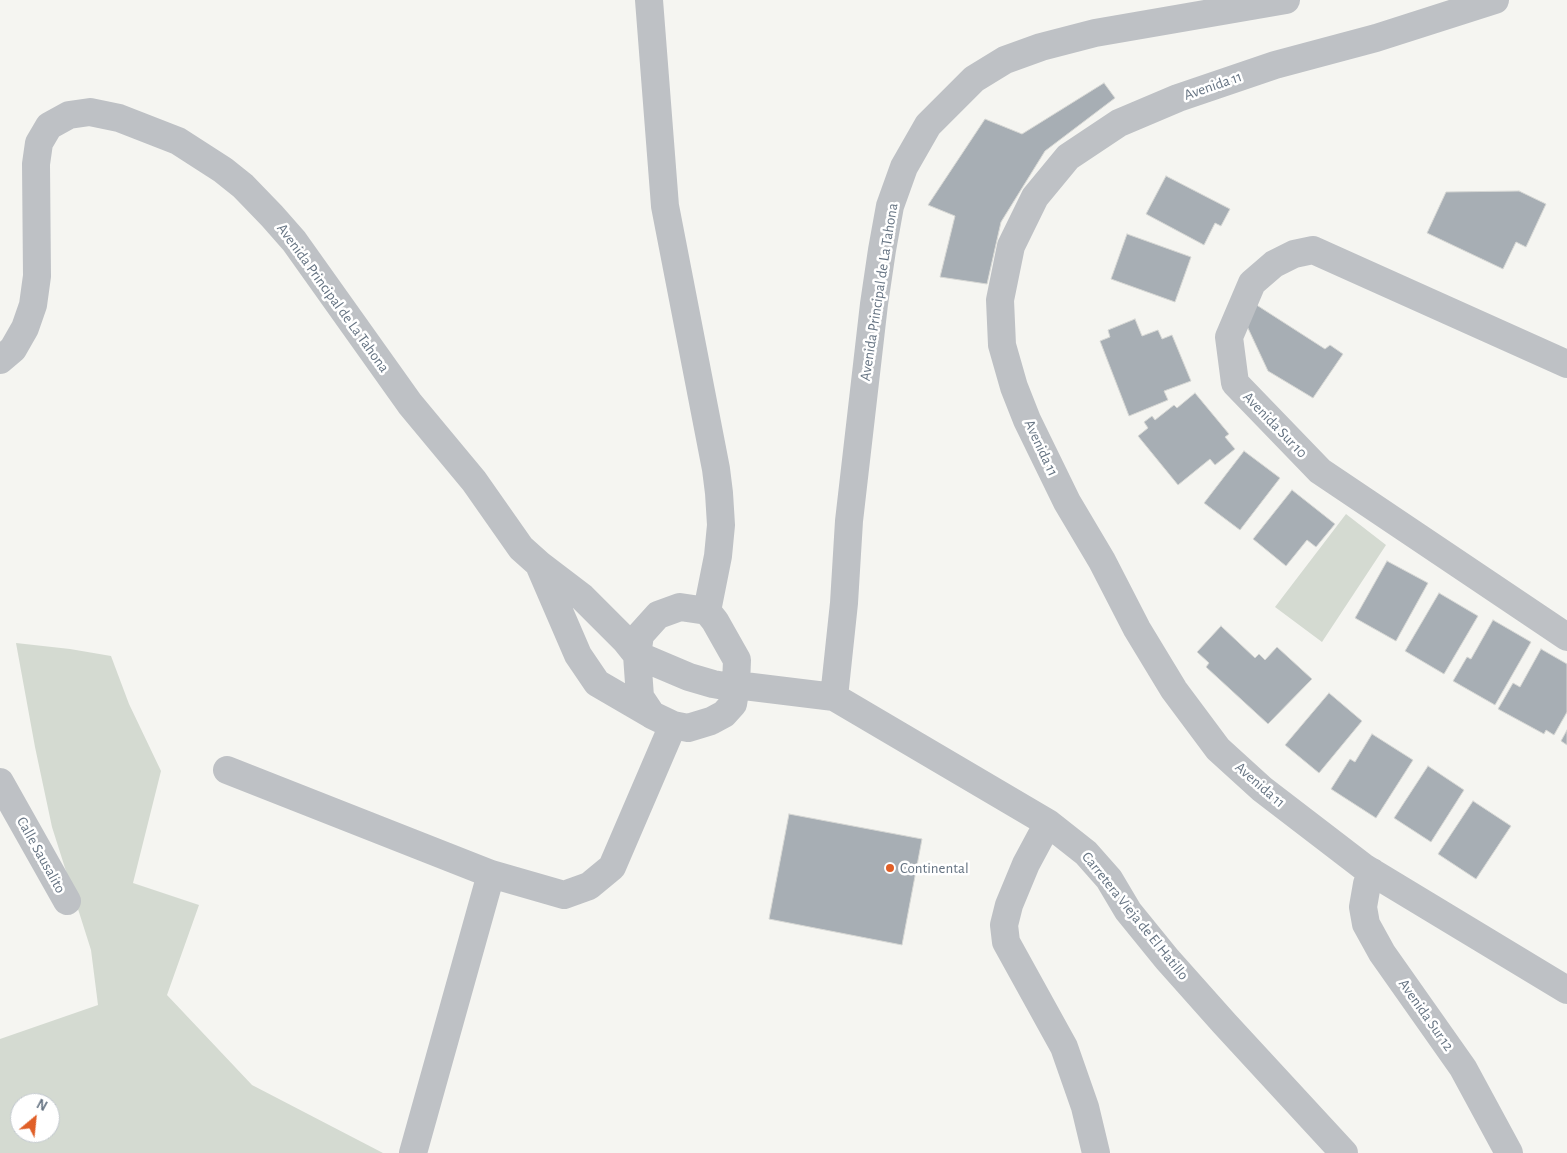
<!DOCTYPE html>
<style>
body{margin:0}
#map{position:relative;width:1567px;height:1153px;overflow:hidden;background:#f5f5f1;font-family:"Alegreya Sans",sans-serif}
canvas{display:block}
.north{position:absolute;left:10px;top:1093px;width:50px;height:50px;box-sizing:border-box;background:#fff;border:1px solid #c1c7cd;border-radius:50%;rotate:28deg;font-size:14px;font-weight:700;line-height:20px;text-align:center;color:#657382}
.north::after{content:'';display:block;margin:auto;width:18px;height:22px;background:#e05f27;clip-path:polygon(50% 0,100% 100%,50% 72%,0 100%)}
</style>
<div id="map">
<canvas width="1567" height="1153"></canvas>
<div class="north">N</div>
</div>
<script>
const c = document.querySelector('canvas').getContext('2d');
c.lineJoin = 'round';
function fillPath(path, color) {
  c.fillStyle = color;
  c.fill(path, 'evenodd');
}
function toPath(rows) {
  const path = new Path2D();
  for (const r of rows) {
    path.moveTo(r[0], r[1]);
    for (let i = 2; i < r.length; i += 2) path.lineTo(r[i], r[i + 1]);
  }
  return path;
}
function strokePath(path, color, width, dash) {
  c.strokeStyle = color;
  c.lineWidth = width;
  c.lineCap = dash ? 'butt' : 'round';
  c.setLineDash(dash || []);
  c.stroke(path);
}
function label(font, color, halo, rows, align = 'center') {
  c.font = font + ' "Alegreya Sans",sans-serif';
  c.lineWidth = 5;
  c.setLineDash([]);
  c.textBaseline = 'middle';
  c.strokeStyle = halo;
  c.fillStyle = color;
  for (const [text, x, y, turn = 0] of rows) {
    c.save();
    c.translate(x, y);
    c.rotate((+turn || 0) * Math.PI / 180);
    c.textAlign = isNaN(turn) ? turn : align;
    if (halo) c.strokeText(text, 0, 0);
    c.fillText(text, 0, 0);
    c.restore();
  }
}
fillPath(toPath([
 [1346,514,1386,545,1322,642,1275,607],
 [16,643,70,649,111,656,129,704,161,771,133,883,199,905,167,995,252,1085,383,1153,0,1153,0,1039,98,1005,91,950,52,827,35,747],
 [20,1103,50,1103,50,1133,20,1133]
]), '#d4dad1');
const building = toPath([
 [1104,83,1115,98,1045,151,1001,222,987,284,940,277,955,216,928,205,985,119,1022,134,1104,83],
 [1166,176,1230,209,1221,226,1215,223,1204,245,1146,214,1166,176],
 [1519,191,1546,204,1526,247,1516,242,1503,269,1427,233,1446,192,1519,191],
 [1127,234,1191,257,1175,302,1111,279,1127,234],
 [1255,304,1325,349,1330,345,1343,354,1313,398,1268,371,1247,326,1255,304],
 [1135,319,1142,336,1158,330,1162,339,1172,335,1191,381,1164,391,1168,400,1129,416,1100,341,1110,337,1108,330,1135,319],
 [1195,393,1229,434,1225,437,1235,449,1215,465,1210,459,1178,485,1138,436,1148,428,1144,422,1152,416,1155,420,1174,405,1177,408,1195,393],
 [1244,451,1280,478,1240,530,1204,503,1244,451],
 [1292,490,1335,524,1316,547,1307,540,1286,566,1253,539,1292,490],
 [1387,561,1428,583,1396,641,1355,618,1387,561],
 [1439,593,1478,616,1444,674,1405,651,1439,593],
 [1493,620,1531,642,1495,705,1453,681,1467,657,1471,659,1493,620],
 [1221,626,1255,658,1259,654,1265,660,1277,647,1312,679,1268,724,1206,667,1209,663,1197,652,1221,626],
 [1541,649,1567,664,1567,712,1554,735,1546,730,1544,734,1498,709,1513,683,1520,687,1541,649],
 [1329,693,1362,721,1319,773,1285,745,1329,693],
 [1567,730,1567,745,1561,741,1567,730],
 [1372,734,1413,760,1376,818,1331,789,1350,759,1355,762,1372,734],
 [1428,766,1464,790,1431,842,1394,818,1428,766],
 [1473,801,1511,826,1476,879,1438,854,1473,801],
 [789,814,922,839,902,945,769,919,789,814]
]);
fillPath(building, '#a7aeb4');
strokePath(building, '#d6d7d4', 1);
strokePath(toPath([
 [649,0,665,206,716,469,719,493,721,525,718,556,707,611],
 [1495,0,1376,38,1275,65,1178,98,1119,123,1068,157,1035,197,1011,246,1000,300,1002,345,1014,387,1027,420,1067,502,1102,561,1137,629,1174,690,1218,749,1262,789,1365,868,1567,990],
 [0,360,13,349,25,328,33,305,37,276,36,164,39,143,49,126,69,115,90,112,119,118,178,141,223,170,243,186,272,216,294,241,410,404,474,481,521,548,540,565,582,597,625,640,637,655,689,677,713,684,730,687,736,685,834,697,1048,823,1086,853,1109,879,1128,911,1167,959,1224,1023,1344,1153],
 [1567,364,1313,250,1294,254,1274,264,1252,283,1229,337,1235,383,1320,471,1567,637],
 [540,567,578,655,597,683,652,715,673,725,688,728,711,721,724,714,733,704,736,685,737,660,715,621,707,611,680,607,658,615,640,635,637,655,640,697,652,715],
 [834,697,844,603,849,521,874,304,882,250,890,206,904,167,928,125,974,79,1005,60,1041,47,1095,33,1286,0],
 [227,770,491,874,564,895,589,886,612,867,673,725],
 [0,782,67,901],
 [1048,823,1026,864,1009,905,1004,925,1006,942,1064,1047,1085,1107,1096,1153],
 [1372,872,1367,884,1363,907,1366,924,1382,953,1463,1068,1509,1153],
 [413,1153,491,874]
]), '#bec1c5', 28);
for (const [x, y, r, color] of [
 [890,868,5,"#e05f27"]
]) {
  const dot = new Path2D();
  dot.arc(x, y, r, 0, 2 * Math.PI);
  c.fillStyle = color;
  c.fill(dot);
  strokePath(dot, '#fff', 2);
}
label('15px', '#657382', '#fff', [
 ["Avenida 11",1213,86,-19],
 ["Avenida Principal de La Tahona",879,292,-81],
 ["Avenida Principal de La Tahona",333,298,54],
 ["Avenida Sur 10",1275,425,46],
 ["Avenida 11",1041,448,65],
 ["Avenida 11",1260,785,41],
 ["Calle Sausalito",41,855,61],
 ["Carretera Vieja de El Hatillo",1135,916,51],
 ["Avenida Sur 12",1426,1015,55]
]);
label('15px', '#657382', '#fff', [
 ["Continental",900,868]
], 'left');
</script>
